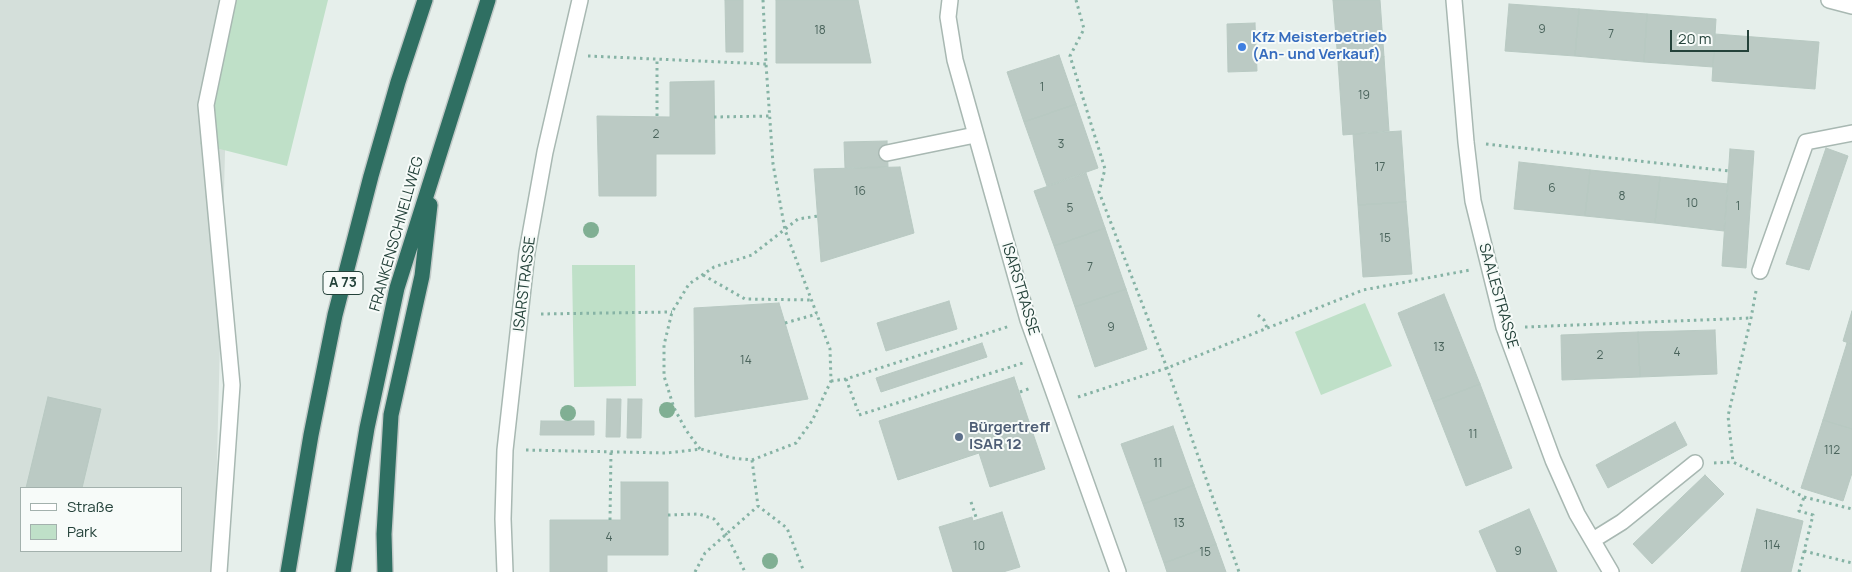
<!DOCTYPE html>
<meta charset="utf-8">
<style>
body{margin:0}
#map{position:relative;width:1852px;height:572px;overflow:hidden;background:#e6efeb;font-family:Manrope,sans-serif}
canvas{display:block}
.legend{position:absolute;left:20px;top:487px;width:162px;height:65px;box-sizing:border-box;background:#f7fbf9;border:1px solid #a3b1ad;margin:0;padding:6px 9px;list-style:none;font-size:15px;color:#24423a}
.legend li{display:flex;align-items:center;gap:10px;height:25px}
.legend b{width:25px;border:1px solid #a3b1ad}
.scale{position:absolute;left:1670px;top:30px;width:79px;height:22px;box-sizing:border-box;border:2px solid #24423a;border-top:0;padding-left:6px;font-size:15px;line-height:18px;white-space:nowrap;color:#24423a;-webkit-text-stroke:4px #f7fbf9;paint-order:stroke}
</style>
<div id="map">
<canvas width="1852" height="572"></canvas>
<ul class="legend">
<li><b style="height:6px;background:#fff"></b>Straße</li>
<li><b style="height:14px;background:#bfe0c8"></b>Park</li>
</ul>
<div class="scale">20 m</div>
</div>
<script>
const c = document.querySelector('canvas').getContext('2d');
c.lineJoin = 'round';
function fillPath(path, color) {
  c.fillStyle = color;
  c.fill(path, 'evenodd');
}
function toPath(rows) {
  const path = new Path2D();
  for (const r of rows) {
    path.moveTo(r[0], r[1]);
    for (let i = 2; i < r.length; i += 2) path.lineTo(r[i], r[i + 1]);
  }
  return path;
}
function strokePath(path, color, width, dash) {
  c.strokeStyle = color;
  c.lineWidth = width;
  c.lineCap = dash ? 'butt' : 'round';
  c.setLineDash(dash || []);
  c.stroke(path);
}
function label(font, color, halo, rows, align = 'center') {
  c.font = font + ' Manrope,sans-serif';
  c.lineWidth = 4;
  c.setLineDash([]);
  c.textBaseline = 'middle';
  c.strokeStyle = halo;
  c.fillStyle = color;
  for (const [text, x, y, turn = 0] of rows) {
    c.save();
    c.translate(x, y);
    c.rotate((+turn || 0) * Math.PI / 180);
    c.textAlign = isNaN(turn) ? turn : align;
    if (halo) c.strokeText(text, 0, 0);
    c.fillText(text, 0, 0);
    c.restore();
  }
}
fillPath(toPath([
 [0,0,229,0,214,572,0,572],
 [21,488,181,488,181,551,21,551]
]), '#d4dfda');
fillPath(toPath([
 [236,0,328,0,287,166,200,144],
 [572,265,635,265,636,386,574,387],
 [1365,303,1392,366,1321,395,1295,332]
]), '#bfe0c8');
const building = toPath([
 [725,0,743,0,743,52,726,52,725,0],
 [776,0,858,0,871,63,776,63,776,0],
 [1333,0,1380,0,1384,57,1338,61,1333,0],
 [1509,4,1579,9,1575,56,1505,51,1509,4],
 [1579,9,1647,14,1644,62,1575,56,1579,9],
 [1647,14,1716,19,1713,67,1644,62,1647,14],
 [1255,23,1257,71,1228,72,1227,24,1255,23],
 [1715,34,1819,42,1815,89,1712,81,1715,34],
 [1059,55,1076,104,1024,122,1007,72,1059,55],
 [1384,57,1389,131,1343,135,1338,61,1384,57],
 [714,81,715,154,656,154,656,196,599,196,597,116,670,117,670,82,714,81],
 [1076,104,1098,168,1047,186,1024,122,1076,104],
 [1401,131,1406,202,1358,205,1353,134,1401,131],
 [887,141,888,167,845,168,844,142,887,141],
 [1826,148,1848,156,1809,270,1786,264,1826,148],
 [1730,149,1754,151,1746,268,1722,266,1730,149],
 [1519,162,1590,170,1585,216,1514,209,1519,162],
 [900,167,914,233,821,262,814,169,900,167],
 [1590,170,1660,177,1655,223,1585,216,1590,170],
 [1086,173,1105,228,1054,246,1034,191,1086,173],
 [1660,177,1728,184,1724,231,1655,223,1660,177],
 [1406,202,1412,274,1363,277,1358,205,1406,202],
 [1105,228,1126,289,1075,307,1054,246,1105,228],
 [1126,289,1147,349,1095,367,1075,307,1126,289],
 [1444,294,1480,384,1433,402,1398,313,1444,294],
 [949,301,957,329,886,351,877,323,949,301],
 [779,303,808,399,695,417,694,308,779,303],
 [1852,311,1852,344,1843,341,1852,311],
 [1715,330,1717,374,1640,377,1638,332,1715,330],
 [1638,332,1640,377,1562,380,1561,335,1638,332],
 [982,343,987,357,881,392,876,378,982,343],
 [1847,343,1852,344,1852,429,1823,420,1847,343],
 [1014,377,1045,469,990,487,979,453,898,480,879,421,1014,377],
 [1480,384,1512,468,1466,486,1433,402,1480,384],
 [48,397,101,409,82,488,26,488,48,397],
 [607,399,621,399,620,437,606,437,607,399],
 [628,399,642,399,641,438,627,438,628,399],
 [1823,420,1852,429,1852,473,1843,501,1801,488,1823,420],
 [541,421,594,421,594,435,540,435,541,421],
 [1675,422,1687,445,1608,488,1596,465,1675,422],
 [1173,426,1194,485,1143,504,1121,444,1173,426],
 [1705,475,1724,494,1652,564,1633,544,1705,475],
 [621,482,668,482,668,555,607,555,607,572,550,572,550,520,621,520,621,482],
 [1194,485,1216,544,1164,563,1143,504,1194,485],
 [1529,509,1557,572,1497,572,1479,531,1529,509],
 [1757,509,1803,521,1791,572,1741,572,1757,509],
 [1002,512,1020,567,1003,572,953,572,939,527,972,517,973,521,1002,512],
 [1216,544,1226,572,1167,572,1164,563,1216,544]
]);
fillPath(building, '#bbcac4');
strokePath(building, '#b8c9c2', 1);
const minor = toPath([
 [950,0,948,17,955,60,1028,320,1118,572],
 [1454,0,1466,142,1473,201,1504,327,1553,460,1577,514,1611,572],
 [1829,0,1852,6],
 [887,153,975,135],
 [1760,271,1806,142,1852,133],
 [1593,540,1622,522,1695,463],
 [219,572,232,385,206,105,228,0],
 [505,572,503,519,505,450,527,252,545,152,580,0]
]);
const highway = toPath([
 [288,572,311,435,335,315,371,176,398,82,425,0],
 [343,572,367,428,397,288,488,0],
 [385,572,384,534,391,415,422,276,430,205]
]);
strokePath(minor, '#a8b8b2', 18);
strokePath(highway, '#c2cac8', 18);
strokePath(toPath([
 [1076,0,1084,29,1070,56,1105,169,1099,192,1167,368,1239,572],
 [588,56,766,64],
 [657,116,657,60],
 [714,117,770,116],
 [1486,144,1729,171],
 [703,275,745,299,812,300],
 [1756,291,1751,318,1728,416,1733,462,1804,497,1852,509],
 [541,314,672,312],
 [1258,315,1264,320,1267,328],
 [785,323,817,314],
 [1525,327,1751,318],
 [846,379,858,411],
 [831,381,846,379,1010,326],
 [1020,392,1031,388],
 [1078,397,1167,368,1363,290,1470,270],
 [859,415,1023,363],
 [700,449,686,430,674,408,664,376,664,345,672,312,689,284,714,267,752,255,798,219,818,216],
 [526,450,666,453,701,449,732,458,752,460,796,443,812,421,831,381,830,349,785,230,773,164,766,64,763,0],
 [752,460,758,506,787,528,804,572],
 [1714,463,1733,462],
 [971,502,977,520],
 [668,515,699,514,714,519,726,534,745,572],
 [610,520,611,451],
 [1804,551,1852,563],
 [695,572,705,553,758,506],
 [1799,572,1813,515,1799,511,1804,497]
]), '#86b3a5', 3, [2.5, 4]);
strokePath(minor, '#fff', 15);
strokePath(highway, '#2f6f62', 15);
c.fillStyle = '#80af93';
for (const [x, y] of [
 [591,230],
 [667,410],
 [568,413],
 [770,561]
]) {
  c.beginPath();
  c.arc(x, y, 8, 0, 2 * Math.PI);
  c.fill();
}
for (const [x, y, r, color] of [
 [1242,47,5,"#3f7fe0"],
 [959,437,5,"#5c6f8a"]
]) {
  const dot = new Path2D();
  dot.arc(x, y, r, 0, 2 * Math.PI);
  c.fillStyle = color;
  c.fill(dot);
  strokePath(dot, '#f7fbf9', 2);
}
label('12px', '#4a645c', null, [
 ["9",1542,30],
 ["18",820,31],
 ["7",1611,35],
 ["1",1042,88],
 ["19",1364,96],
 ["2",656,135],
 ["3",1061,145],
 ["17",1380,168],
 ["6",1552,189],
 ["16",860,192],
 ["8",1622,197],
 ["10",1692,204],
 ["1",1738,207],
 ["5",1070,209],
 ["15",1385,239],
 ["7",1090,268],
 ["9",1111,328],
 ["13",1439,348],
 ["4",1677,353],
 ["2",1600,356],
 ["14",746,361],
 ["11",1473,435],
 ["112",1832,451],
 ["11",1158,464],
 ["13",1179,524],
 ["4",609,538],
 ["114",1772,546],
 ["10",979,547],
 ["9",1518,552],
 ["15",1205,553]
]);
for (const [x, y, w] of [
 [343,283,40]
]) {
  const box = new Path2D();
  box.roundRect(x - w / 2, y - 11.5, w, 23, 4);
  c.fillStyle = '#f7fbf9';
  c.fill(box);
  strokePath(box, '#24423a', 1);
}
label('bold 14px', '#24423a', null, [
 ["A 73",343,283]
]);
label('bold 15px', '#366cbe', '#f7fbf9', [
 ["Kfz Meisterbetrieb",1252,38],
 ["(An- und Verkauf)",1252,55]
], 'left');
label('15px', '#24423a', '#f7fbf9', [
 ["FRANKENSCHNELLWEG",397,234,-74],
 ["ISARSTRASSE",525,284,-83],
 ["ISARSTRASSE",1020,289,73],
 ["SAALESTRASSE",1498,296,74]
]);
label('bold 15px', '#4e5e75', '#f7fbf9', [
 ["Bürgertreff",969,428],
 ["ISAR 12",969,445]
], 'left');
</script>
